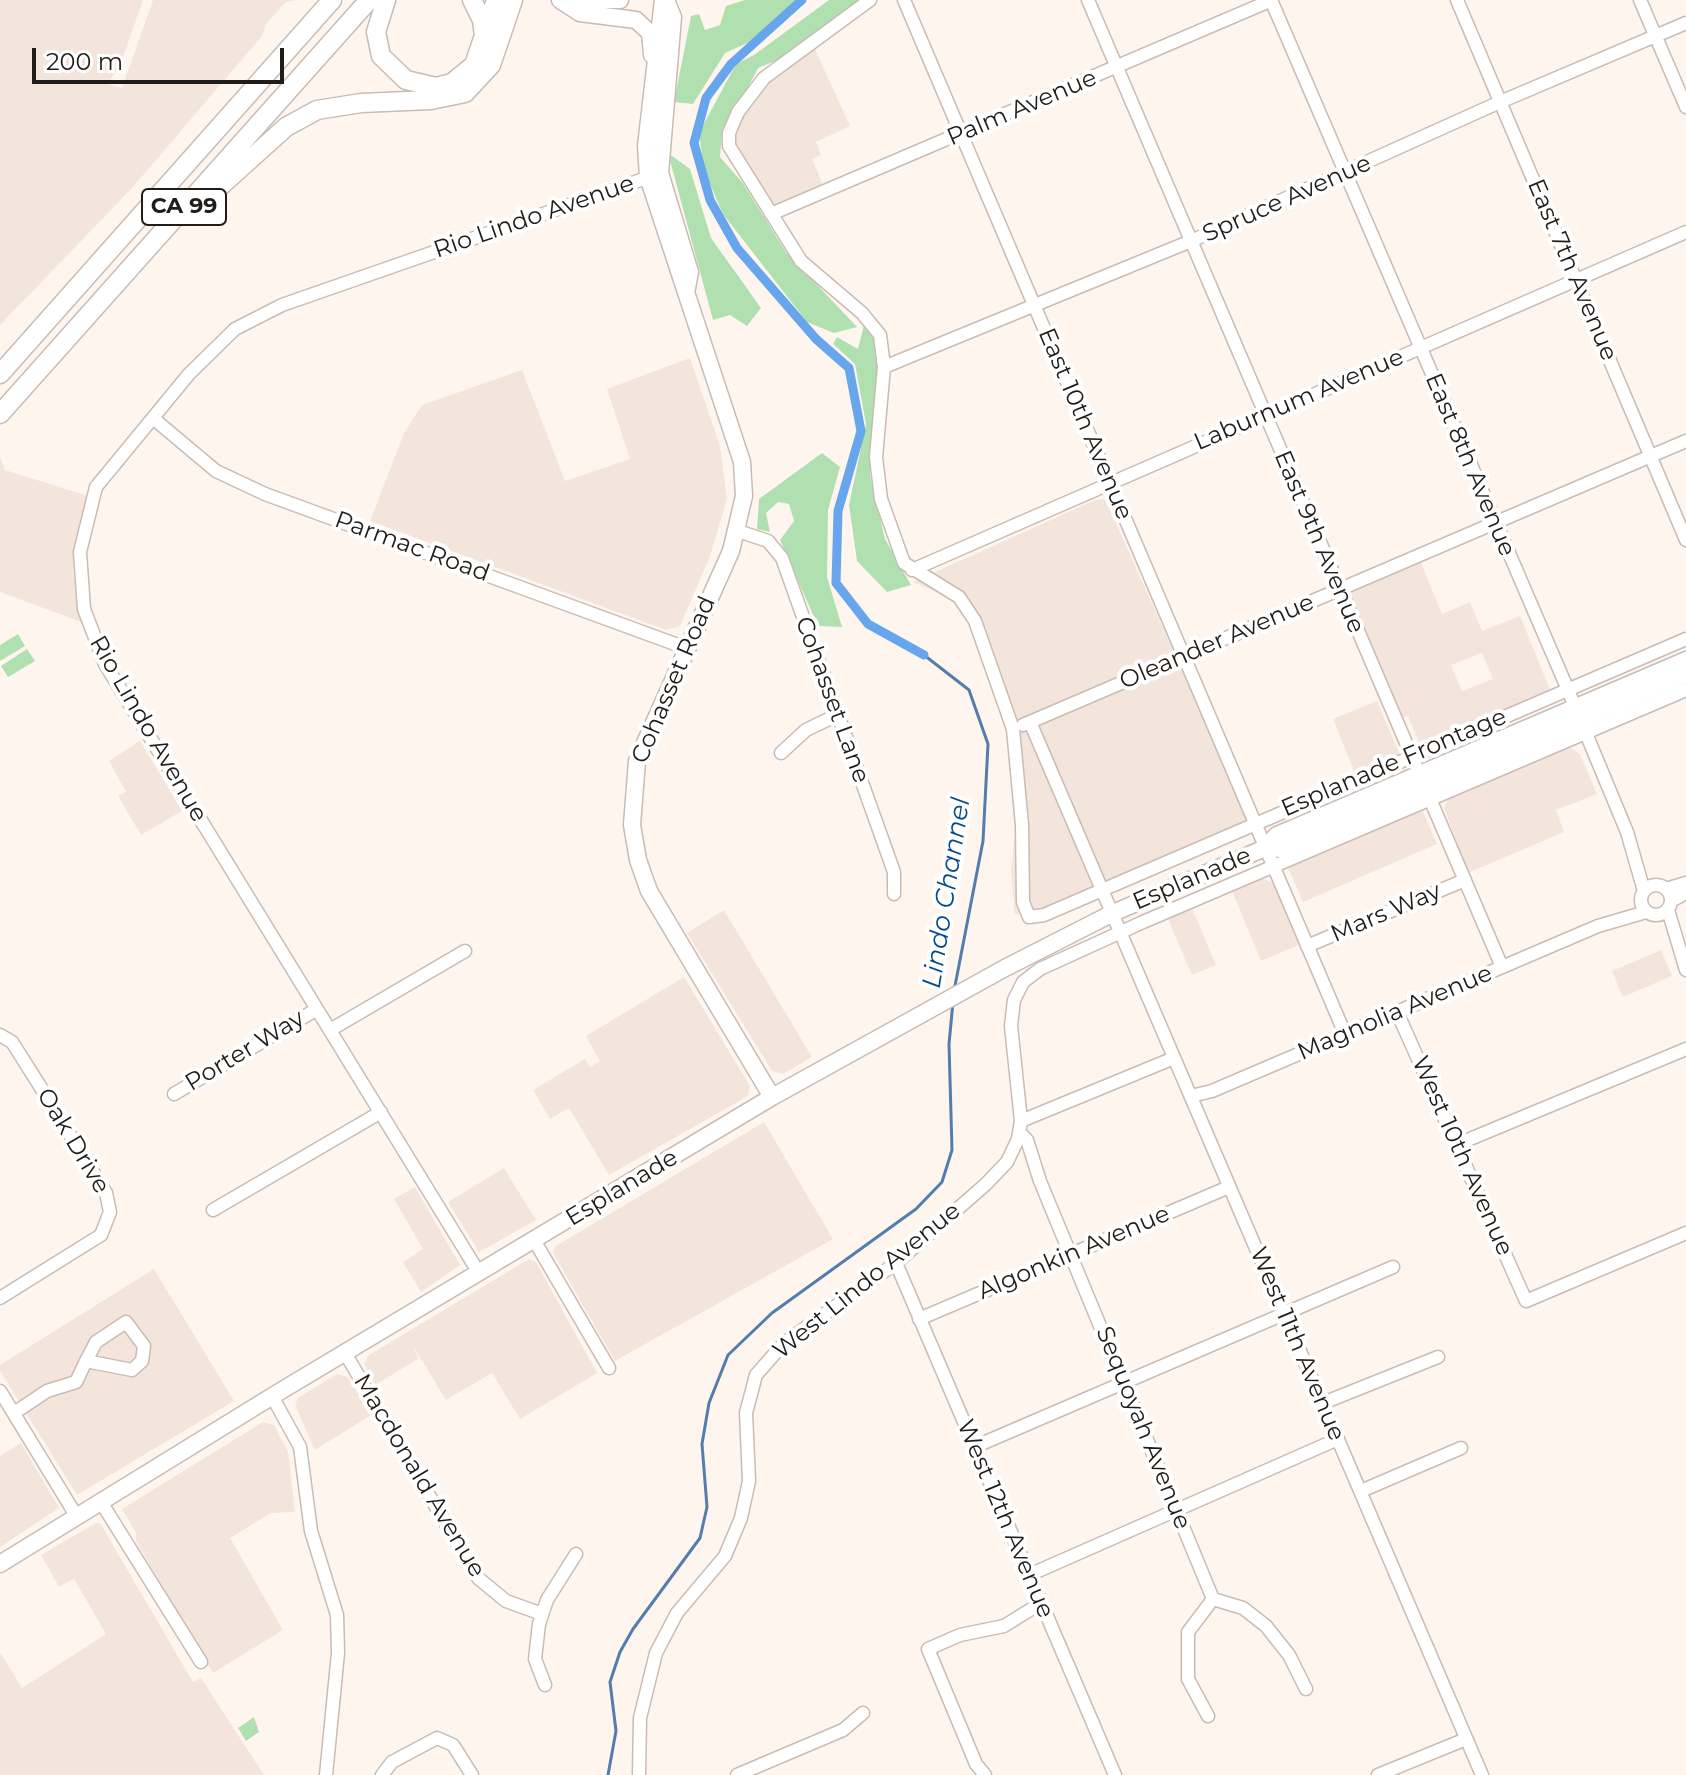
<!DOCTYPE html>
<style>
body{margin:0}
#map{position:relative;width:1686px;height:1775px;overflow:hidden;background:#fff5ef;font-family:Montserrat,sans-serif}
canvas{display:block}
.scale{position:absolute;left:32px;top:48px;width:252px;height:36px;box-sizing:border-box;border:4px solid #201c19;border-top:0;padding-left:10px;font-size:24px;line-height:28px;white-space:nowrap;color:#201c19;-webkit-text-stroke:6px #fff;paint-order:stroke}
</style>
<div id="map">
<canvas width="1686" height="1775"></canvas>
<div class="scale">200 m</div>
</div>
<script>
const c = document.querySelector('canvas').getContext('2d');
c.lineJoin = 'round';
function fillPath(path, color) {
  c.fillStyle = color;
  c.fill(path, 'evenodd');
}
function toPath(rows) {
  const path = new Path2D();
  for (const r of rows) {
    if (r.length === 3) {
      path.moveTo(r[0] + r[2], r[1]);
      path.arc(r[0], r[1], r[2], 0, 2 * Math.PI);
      continue;
    }
    path.moveTo(r[0], r[1]);
    for (let i = 2; i < r.length; i += 2) path.lineTo(r[i], r[i + 1]);
  }
  return path;
}
function strokePath(path, color, width, dash) {
  c.strokeStyle = color;
  c.lineWidth = width;
  c.lineCap = dash ? 'butt' : 'round';
  c.setLineDash(dash || []);
  c.stroke(path);
}
function label(font, color, halo, rows, align = 'center') {
  c.font = font + ' Montserrat,sans-serif';
  c.lineWidth = 8;
  c.setLineDash([]);
  c.textBaseline = 'middle';
  c.strokeStyle = halo;
  c.fillStyle = color;
  for (const [text, x, y, turn = 0] of rows) {
    c.save();
    c.translate(x, y);
    c.rotate((+turn || 0) * Math.PI / 180);
    c.textAlign = isNaN(turn) ? turn : align;
    if (halo) c.strokeText(text, 0, 0);
    c.fillText(text, 0, 0);
    c.restore();
  }
}
fillPath(toPath([
 [0,0,143,0,121,63,108,84,122,88,153,0,295,0,286,2,266,24,262,36,133,187,0,325],
 [814,47,850,126,816,142,821,155,812,159,824,187,771,210,735,149,732,131,768,80],
 [690,358,720,446,727,499,710,556,680,626,666,630,370,521,404,433,422,405,522,370,565,481,630,459,607,389],
 [0,456,5,470,88,496,73,571,81,622,0,592],
 [1105,499,1250,821,1034,914,1015,914,1011,873,1015,830,1007,732,966,616,950,598,913,582,1095,500],
 [1420,560,1442,614,1470,602,1482,631,1520,616,1551,692,1465,724,1466,728,1421,747,1408,716,1400,719,1347,591],
 [1482,653,1493,679,1462,691,1451,665],
 [1377,701,1400,755,1355,774,1333,719],
 [140,741,182,811,141,835,118,796,126,792,109,761],
 [1569,747,1580,754,1597,794,1556,810,1564,832,1468,873,1444,808,1448,798],
 [1422,809,1437,844,1303,902,1288,868],
 [1263,878,1273,883,1299,945,1261,961,1232,891],
 [1192,908,1216,965,1192,975,1168,919],
 [724,910,812,1057,783,1074,772,1071,687,933],
 [1661,950,1672,976,1623,997,1612,971],
 [684,977,750,1086,748,1096,609,1175,569,1108,550,1119,533,1090,585,1059,590,1067,600,1061,586,1036],
 [764,1122,833,1239,615,1361,553,1253,556,1246],
 [504,1168,536,1220,479,1252,448,1202],
 [415,1187,460,1265,421,1292,403,1262,423,1249,394,1199],
 [529,1259,536,1262,597,1373,520,1419,492,1373,446,1400,413,1346,418,1359,375,1385,364,1364,369,1355],
 [154,1269,234,1401,77,1495,0,1371,0,1365],
 [337,1374,348,1377,371,1415,315,1450,295,1405,298,1398],
 [263,1422,274,1425,288,1452,295,1512,271,1513,230,1538,283,1630,213,1673,136,1541,136,1533,122,1509],
 [21,1443,59,1508,0,1547,0,1456],
 [96,1523,100,1523,193,1682,201,1678,264,1775,0,1775,0,1652,22,1688,106,1634,74,1579,59,1587,41,1555]
]), '#f4e5dc');
fillPath(toPath([
 [745,0,796,0,752,41,725,53,693,104,674,102,691,16,699,14,705,30,720,25,726,6],
 [829,0,862,0,778,60,758,68,734,115,722,130,720,157,742,182,786,252,857,327,834,333,807,322,723,214,704,170,699,133,736,64,754,55],
 [668,153,690,169,711,238,761,308,747,326,730,315,713,320],
 [864,325,881,350,870,476,885,539,911,585,887,592,857,561,849,505,866,424,855,364,833,344,837,337,858,349],
 [822,453,840,467,828,510,827,577,842,627,818,626,780,540,794,521,789,504,778,502,766,513,770,532,757,529,759,499],
 [18,634,25,646,0,661,0,645],
 [27,649,35,661,8,677,1,666],
 [254,1717,259,1732,246,1741,238,1728]
]), '#b1e0b0');
strokePath(toPath([
 [924,655,969,690,988,744,983,841,954,991],
 [608,1775,616,1731,610,1682,620,1652,633,1629,700,1538,707,1507,702,1444,709,1403,728,1355,772,1313,916,1209,942,1182,952,1150,949,1044,953,1002]
]), '#527dad', 3);
strokePath(toPath([
 [802,0,731,64,706,98,694,143,710,200,737,248,816,339,849,368,861,431,838,511,836,583,868,624,924,655]
]), '#67a6ed', 9);
const minor = toPath([
 [870,0,764,78,738,112,729,133,729,146,801,261,862,313,880,335,884,367,876,457,881,499,904,563,959,597,975,621,1013,729,1022,825,1023,902,1029,917,1044,915,1686,639],
 [904,0,1345,1034],
 [1088,0,1502,967],
 [1271,0,1568,690,1627,832,1644,891],
 [1457,0,1686,540],
 [1640,0,1686,107],
 [771,214,1272,0],
 [884,367,1191,241,1500,102,1686,23],
 [154,419,216,471,265,494,686,648],
 [738,531,768,541,782,558,894,872,894,894],
 [912,570,1686,232],
 [1030,722,1482,1775],
 [1023,725,1686,441],
 [781,753,806,730,837,715],
 [1656,900,15],
 [1666,889,1686,883],
 [1671,901,1686,893],
 [1668,910,1686,970],
 [1307,946,1465,880],
 [1397,1012,1526,1301,1686,1233],
 [330,1030,465,951],
 [0,1035,12,1042,38,1083,106,1193,110,1212,101,1235,0,1298],
 [174,1094,317,1009],
 [1191,1096,1212,1091,1598,926,1646,912],
 [1021,1121,1174,1058],
 [1020,1133,1027,1140,1040,1181,1213,1599,1243,1608,1266,1626,1289,1655,1306,1689],
 [1458,1144,1686,1049],
 [213,1210,381,1112],
 [534,1240,609,1368],
 [896,1263,1115,1775],
 [479,1273,105,664,84,609,80,552,96,487,189,374,235,329,282,305,655,175],
 [919,1319,1229,1187],
 [126,1322,144,1346,142,1361,132,1370,86,1361,96,1342,126,1322],
 [345,1353,478,1578,506,1601,542,1614],
 [0,1391,77,1517],
 [272,1396,300,1447,311,1531,337,1615,338,1653,326,1775],
 [1323,1403,1438,1357],
 [14,1413,47,1391,76,1382,86,1361],
 [974,1447,1393,1267],
 [1361,1491,1461,1448],
 [101,1502,201,1662],
 [1029,1575,1338,1439],
 [545,1685,535,1659,539,1624,547,1600,576,1554],
 [1208,1716,1188,1679,1188,1632,1213,1599],
 [382,1775,392,1762,437,1738,453,1745,472,1775],
 [639,1775,640,1718,656,1653,677,1613,725,1556,741,1518,749,1481,746,1413,756,1375,784,1343,896,1263,986,1184,1007,1162,1018,1139,1021,1121,1011,1026,1014,1000,1023,982,1040,969,1143,922,1686,690],
 [737,1775,843,1730,863,1713],
 [985,1775,976,1764,928,1649,960,1635,1004,1626,1041,1603],
 [1378,1775,1466,1739]
]);
const major = toPath([
 [560,0,580,13,636,20,650,33,652,55],
 [567,0,620,0],
 [663,0,646,146,648,177,742,462,744,496,731,551,637,761,632,825,638,860,649,891,772,1097],
 [666,0,673,17,660,173,690,272,687,288],
 [1265,848,1282,849,1686,675],
 [0,1564,284,1389,772,1097,1005,968,1113,913,1265,848,1277,835,1686,660]
]);
const highway = toPath([
 [386,0,376,32,381,56,406,80,436,87,452,83,474,65,496,0],
 [472,0,482,20,484,36],
 [195,209,286,127,317,110,361,103,431,100,465,93,491,65,513,0],
 [0,374,332,0],
 [0,414,369,0]
]);
strokePath(minor, '#c8bcb5', 15);
strokePath(major, '#c8bcb5', 19);
strokePath(highway, '#c8bcb5', 21);
strokePath(minor, '#fff', 12);
strokePath(major, '#fff', 16);
strokePath(highway, '#fff', 18);
for (const [x, y, w] of [
 [184,207,84]
]) {
  const box = new Path2D();
  box.roundRect(x - w / 2, y - 18, w, 36, 6);
  c.fillStyle = '#fff';
  c.fill(box);
  strokePath(box, '#201c19', 2);
}
label('bold 22px', '#201c19', null, [
 ["CA 99",184,207]
]);
label('24px', '#201c19', '#fff', [
 ["Palm Avenue",1022,108,-23],
 ["Spruce Avenue",1287,199,-24],
 ["Rio Lindo Avenue",534,217,-19],
 ["East 7th Avenue",1572,270,67],
 ["Laburnum Avenue",1299,400,-23],
 ["East 10th Avenue",1085,424,67],
 ["East 8th Avenue",1470,465,67],
 ["East 9th Avenue",1319,542,67],
 ["Parmac Road",412,547,20],
 ["Oleander Avenue",1217,642,-23],
 ["Cohasset Road",674,680,-67],
 ["Cohasset Lane",832,700,70],
 ["Rio Lindo Avenue",148,729,60],
 ["Esplanade Frontage",1394,763,-23],
 ["Esplanade",1192,879,-23],
 ["Mars Way",1386,913,-23],
 ["Magnolia Avenue",1395,1013,-23],
 ["Porter Way",245,1051,-31],
 ["Oak Drive",73,1141,59],
 ["West 10th Avenue",1462,1156,66],
 ["Esplanade",622,1188,-31],
 ["Algonkin Avenue",1074,1253,-23],
 ["West Lindo Avenue",867,1281,-39],
 ["West 11th Avenue",1297,1344,67],
 ["Sequoyah Avenue",1143,1428,68],
 ["Macdonald Avenue",419,1476,59],
 ["West 12th Avenue",1005,1519,67]
]);
label('italic 26px', '#034b8a', '#fff', [
 ["Lindo Channel",947,893,-81]
]);
</script>
